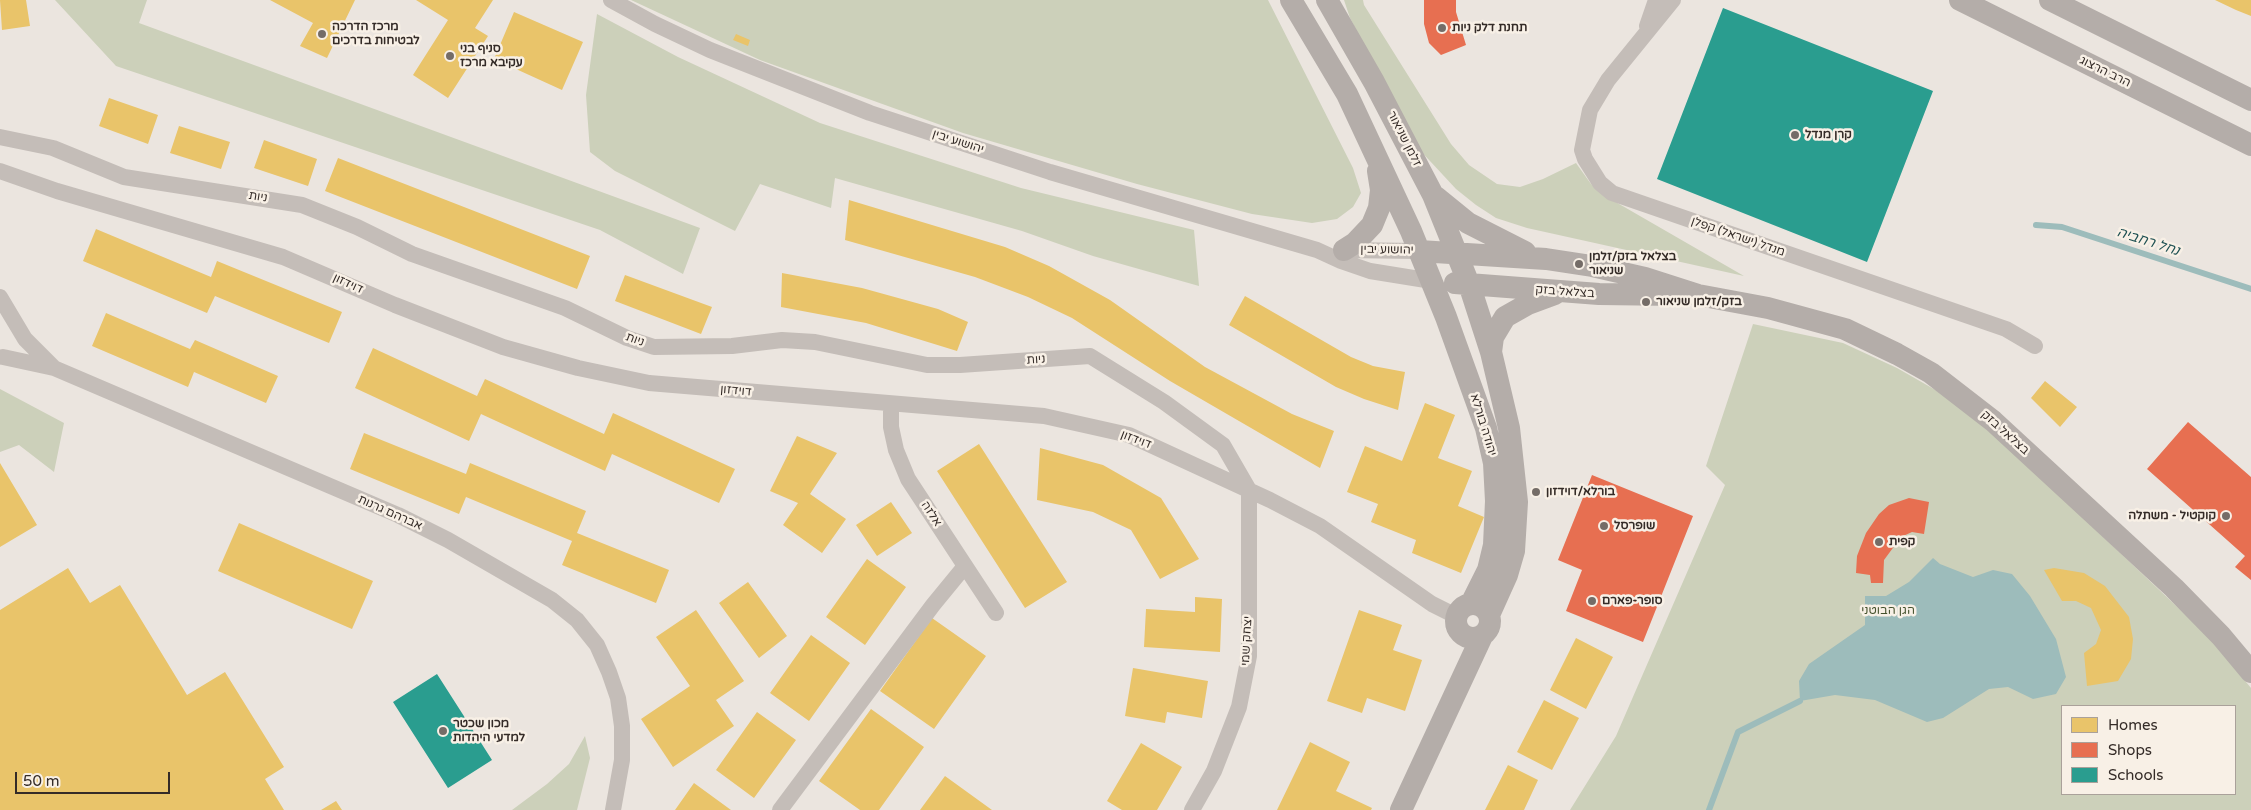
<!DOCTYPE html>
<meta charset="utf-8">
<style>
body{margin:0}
#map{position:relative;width:2251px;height:810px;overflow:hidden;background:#ebe5df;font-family:"Varela Round",sans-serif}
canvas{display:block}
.legend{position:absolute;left:2061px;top:705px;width:175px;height:90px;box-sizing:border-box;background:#f8f0e6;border:1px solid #aaa19a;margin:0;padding:6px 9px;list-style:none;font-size:15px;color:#342b27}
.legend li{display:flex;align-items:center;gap:10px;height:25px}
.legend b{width:25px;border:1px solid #aaa19a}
.scale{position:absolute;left:15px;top:772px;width:155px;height:22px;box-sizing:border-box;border:2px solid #342b27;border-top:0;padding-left:6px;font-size:15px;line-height:18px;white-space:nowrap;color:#342b27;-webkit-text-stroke:4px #f8f0e6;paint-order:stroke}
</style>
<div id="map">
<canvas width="2251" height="810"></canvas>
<ul class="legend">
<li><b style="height:14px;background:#e9c46a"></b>Homes</li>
<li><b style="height:14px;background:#e76f51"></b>Shops</li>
<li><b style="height:14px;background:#2a9d8f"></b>Schools</li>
</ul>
<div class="scale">50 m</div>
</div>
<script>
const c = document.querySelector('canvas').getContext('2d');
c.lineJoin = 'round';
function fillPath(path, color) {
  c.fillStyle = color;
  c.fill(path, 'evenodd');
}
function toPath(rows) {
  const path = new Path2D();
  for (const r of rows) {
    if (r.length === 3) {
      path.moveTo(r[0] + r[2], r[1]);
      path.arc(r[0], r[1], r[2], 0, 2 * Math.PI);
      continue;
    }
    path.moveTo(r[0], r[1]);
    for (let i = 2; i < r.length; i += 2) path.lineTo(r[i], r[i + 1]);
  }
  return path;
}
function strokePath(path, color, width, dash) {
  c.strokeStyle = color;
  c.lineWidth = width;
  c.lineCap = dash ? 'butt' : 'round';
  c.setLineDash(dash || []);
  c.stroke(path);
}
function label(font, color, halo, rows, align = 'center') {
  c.font = font + ' "Varela Round","Noto Sans Hebrew",sans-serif';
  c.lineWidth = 5;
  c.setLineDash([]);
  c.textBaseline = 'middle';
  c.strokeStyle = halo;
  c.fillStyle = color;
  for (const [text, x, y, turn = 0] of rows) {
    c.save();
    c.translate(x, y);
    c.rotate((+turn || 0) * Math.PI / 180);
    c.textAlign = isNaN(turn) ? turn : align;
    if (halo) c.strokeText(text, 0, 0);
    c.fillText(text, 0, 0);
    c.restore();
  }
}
fillPath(toPath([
 [55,0,147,0,139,23,700,228,683,274,600,230,116,66],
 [631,0,1268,0,1353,168,1361,193,1353,207,1337,219,1312,223,1252,214,1137,184,963,133,760,60],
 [1344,0,1363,0,1364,5,1451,144,1469,165,1497,184,1520,187,1543,179,1576,163,1591,184,1607,197,1744,276,1527,228,1496,218,1476,205,1456,189,1417,147,1350,18],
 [597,14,678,57,820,123,1021,188,1194,230,1199,286,1093,256,1022,231,835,178,831,208,760,184,735,231,615,171,590,152,586,95],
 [1753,324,1843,343,1897,368,1953,400,2024,462,2208,636,2251,688,2251,810,1570,810,1616,736,1725,485,1706,466],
 [2062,706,2235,706,2235,794,2062,794],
 [0,389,64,423,54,472,19,445,0,452],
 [585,736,590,758,577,810,512,810,547,784,569,764]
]), '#ccd0ba');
fillPath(toPath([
 [1933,558,1940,564,1973,577,1993,570,2012,574,2030,596,2056,639,2066,677,2056,694,2033,699,2008,687,1989,689,1943,718,1927,722,1875,700,1835,695,1800,701,1799,681,1809,664,1865,625,1865,596,1886,596,1909,582]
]), '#9dbcbb');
fillPath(toPath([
 [0,0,26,0,30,26,2,30],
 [270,0,355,0,327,58,300,46,313,23],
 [416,0,493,0,475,28,488,36,448,98,413,75,448,20],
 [2215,0,2251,0,2251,16,2236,10],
 [514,12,583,42,562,90,494,59],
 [736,34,750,40,748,46,733,40],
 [109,98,158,115,148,144,99,126],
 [179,126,230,142,221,169,170,153],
 [264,140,317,159,308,186,254,168],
 [338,158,590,256,577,289,325,191],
 [849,200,1005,247,1049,266,1110,300,1205,367,1292,414,1334,431,1320,468,1170,381,1072,318,1028,297,975,277,845,240],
 [96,229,211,277,217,261,342,312,329,343,215,296,207,313,83,261],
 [782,273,862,288,938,309,968,322,957,351,866,323,781,307],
 [625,275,712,307,701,334,615,301],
 [1245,296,1351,357,1373,366,1405,372,1398,410,1364,399,1336,387,1229,325],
 [106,313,190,349,195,340,278,376,266,403,194,372,188,387,92,346],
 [373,348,477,396,485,379,604,434,613,413,735,469,719,503,612,454,605,471,481,414,469,441,355,388],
 [2045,381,2077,407,2060,427,2031,398],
 [1425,403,1455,415,1438,458,1472,471,1458,506,1484,517,1461,573,1412,553,1416,540,1371,522,1378,504,1347,492,1365,446,1402,461],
 [364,433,466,474,470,463,586,511,577,533,669,570,656,603,562,565,572,541,466,497,459,514,350,469],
 [797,436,837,453,810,494,846,519,822,553,783,525,798,503,770,491],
 [979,444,1067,582,1025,608,937,471],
 [1040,448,1103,465,1161,498,1199,559,1160,579,1131,530,1093,512,1037,500],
 [0,463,37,525,0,547],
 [891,502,912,533,877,556,856,525],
 [239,523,373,581,352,629,218,571],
 [867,559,906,587,865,645,826,617],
 [68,568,90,603,120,585,187,695,225,672,284,767,265,779,284,810,0,810,0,610],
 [2054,568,2084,573,2105,586,2129,617,2133,639,2131,659,2118,681,2087,686,2084,653,2096,644,2101,630,2091,608,2076,601,2062,601,2044,570],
 [748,582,787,636,759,658,719,603],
 [1195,597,1222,599,1220,652,1144,647,1146,609,1195,612],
 [696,610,744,681,716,700,734,726,673,767,641,719,690,686,656,637],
 [1359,610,1402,625,1393,650,1422,660,1405,711,1367,698,1362,713,1327,701],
 [932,618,986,656,934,729,880,691],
 [811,635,850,663,809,721,770,693],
 [1576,638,1613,657,1586,709,1550,690],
 [1133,668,1208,681,1202,718,1167,712,1165,723,1125,716],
 [1544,700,1579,718,1552,770,1517,752],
 [871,709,924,747,879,810,860,810,819,781],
 [757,712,796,740,754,798,716,770],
 [1310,742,1350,762,1336,791,1372,808,1371,810,1277,810],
 [1141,743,1182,767,1157,810,1122,810,1107,801],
 [1508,765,1538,780,1524,810,1485,810],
 [945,776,992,810,920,810],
 [694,783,731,810,675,810],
 [336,801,342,810,321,810]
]), '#e9c46a');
fillPath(toPath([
 [1424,0,1456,0,1456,12,1466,45,1441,55,1429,43,1424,24],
 [2188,422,2251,477,2251,580,2235,567,2245,556,2147,469],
 [1592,475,1693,516,1643,642,1566,611,1582,570,1558,560],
 [1909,498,1929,502,1924,534,1912,532,1901,537,1884,560,1883,583,1871,583,1870,575,1856,573,1857,556,1866,533,1879,514,1889,505]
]), '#e76f51');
fillPath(toPath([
 [1723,8,1933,91,1867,262,1657,179],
 [437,674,492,760,448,788,393,702]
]), '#2a9d8f');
strokePath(toPath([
 [2036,225,2062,227,2251,289],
 [1709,810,1738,732,1800,701]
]), '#9dbcbb', 6);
strokePath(toPath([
 [611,0,655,24,710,50,870,113,1050,172,1317,250,1341,261,1370,271,1432,281],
 [1673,0,1608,80,1590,110,1582,150,1585,159,1600,183,1612,193,2006,329,2035,346],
 [1647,26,1656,0],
 [0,137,53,148,124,177,302,205,357,227,412,254,565,308,627,338,654,347,732,346,782,340,815,342,927,365,960,365,1090,356,1164,402,1223,445,1249,490,1249,656,1239,707,1214,771,1192,810],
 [0,171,57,191,283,257,395,305,503,347,578,368,649,383,1044,416,1129,435,1270,500,1320,526,1432,604,1456,616],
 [1342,250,1419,251],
 [0,297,25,339,54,368],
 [3,357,54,368,398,515,448,540,552,600,577,620,597,645,609,672,618,698,622,726,622,760,613,810],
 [891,405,891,427,896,450,908,479,996,613],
 [780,810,933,605,965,566]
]), '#c4bdb8', 16);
strokePath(toPath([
 [1291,0,1347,94,1411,231,1446,317,1486,428,1494,463,1496,501,1494,545,1488,570,1471,604],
 [1327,0,1374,82,1433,195,1469,284,1491,352,1509,428,1517,502,1514,551,1507,575,1489,615],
 [1960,0,2251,145],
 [2050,0,2251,100],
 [1436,197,1468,223,1525,252],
 [1344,250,1355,243,1372,225,1379,208,1381,190,1378,171],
 [1419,251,1546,259,1592,266,1645,278,1698,295,1768,308,1845,329,1897,354,1931,373,1993,421,2174,588,2221,636,2251,672],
 [1455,283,1599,294,1678,295],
 [1491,352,1493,337,1505,317,1528,304,1555,294],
 [1473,621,17],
 [1401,810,1482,636]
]), '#b4ada9', 22);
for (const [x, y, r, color] of [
 [1442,28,5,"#746c67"],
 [322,34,5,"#746c67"],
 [450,56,5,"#746c67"],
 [1795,135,5,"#746c67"],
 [1579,264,5,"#746c67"],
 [1646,302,5,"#746c67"],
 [1536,492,5,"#746c67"],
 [2226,516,5,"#746c67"],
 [1604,526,5,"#746c67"],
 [1879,542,5,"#746c67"],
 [1592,601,5,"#746c67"],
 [443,731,5,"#746c67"]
]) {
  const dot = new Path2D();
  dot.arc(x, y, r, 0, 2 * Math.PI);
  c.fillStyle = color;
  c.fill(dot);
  strokePath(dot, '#f8f0e6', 2);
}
label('bold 12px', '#342b27', '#f8f0e6', [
 ["מרכז הדרכה",332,27],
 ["לבטיחות בדרכים",332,41],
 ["תחנת דלק ניות",1452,28],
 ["סניף בני",460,49],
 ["עקיבא מרכז",460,63],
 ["קרן מנדל",1805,135],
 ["בצלאל בזק/זלמן",1589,257],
 ["שניאור",1589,271],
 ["בזק/זלמן שניאור",1656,302],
 ["בורלא/דוידזון",1546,492],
 ["קוקטיל - משתלה",2216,516,"right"],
 ["שופרסל",1614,526],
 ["קפית",1889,542],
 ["סופר-פארם",1602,601],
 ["מכון שכטר",453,724],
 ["למדעי היהדות",453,738]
], 'left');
label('12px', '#342b27', '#f8f0e6', [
 ["הרב הרצוג",2105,72,26],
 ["זלמן שניאור",1404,139,63],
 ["יהושוע יבין",958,142,18],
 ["ניות",258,197,9],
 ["מנדל (ישראל) קפלן",1738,237,19],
 ["יהושוע יבין",1387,250,1],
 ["דוידזון",348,284,25],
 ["בצלאל בזק",1565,292,4],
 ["ניות",635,340,20],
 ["ניות",1036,360,-4],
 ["דוידזון",736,391,5],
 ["יהודה בורלא",1483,425,73],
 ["בצלאל בזק",2005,433,42],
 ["דוידזון",1136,440,21],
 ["אברהם גרנות",390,513,24],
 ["אלזה",931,514,57],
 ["יצחק שמי",1247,641,-87]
]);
label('12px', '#44512c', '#f8f0e6', [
 ["הגן הבוטני",1888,611]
]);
label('italic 14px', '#1f5153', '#f8f0e6', [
 ["נחל רחביה",2148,242,18]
]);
</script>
